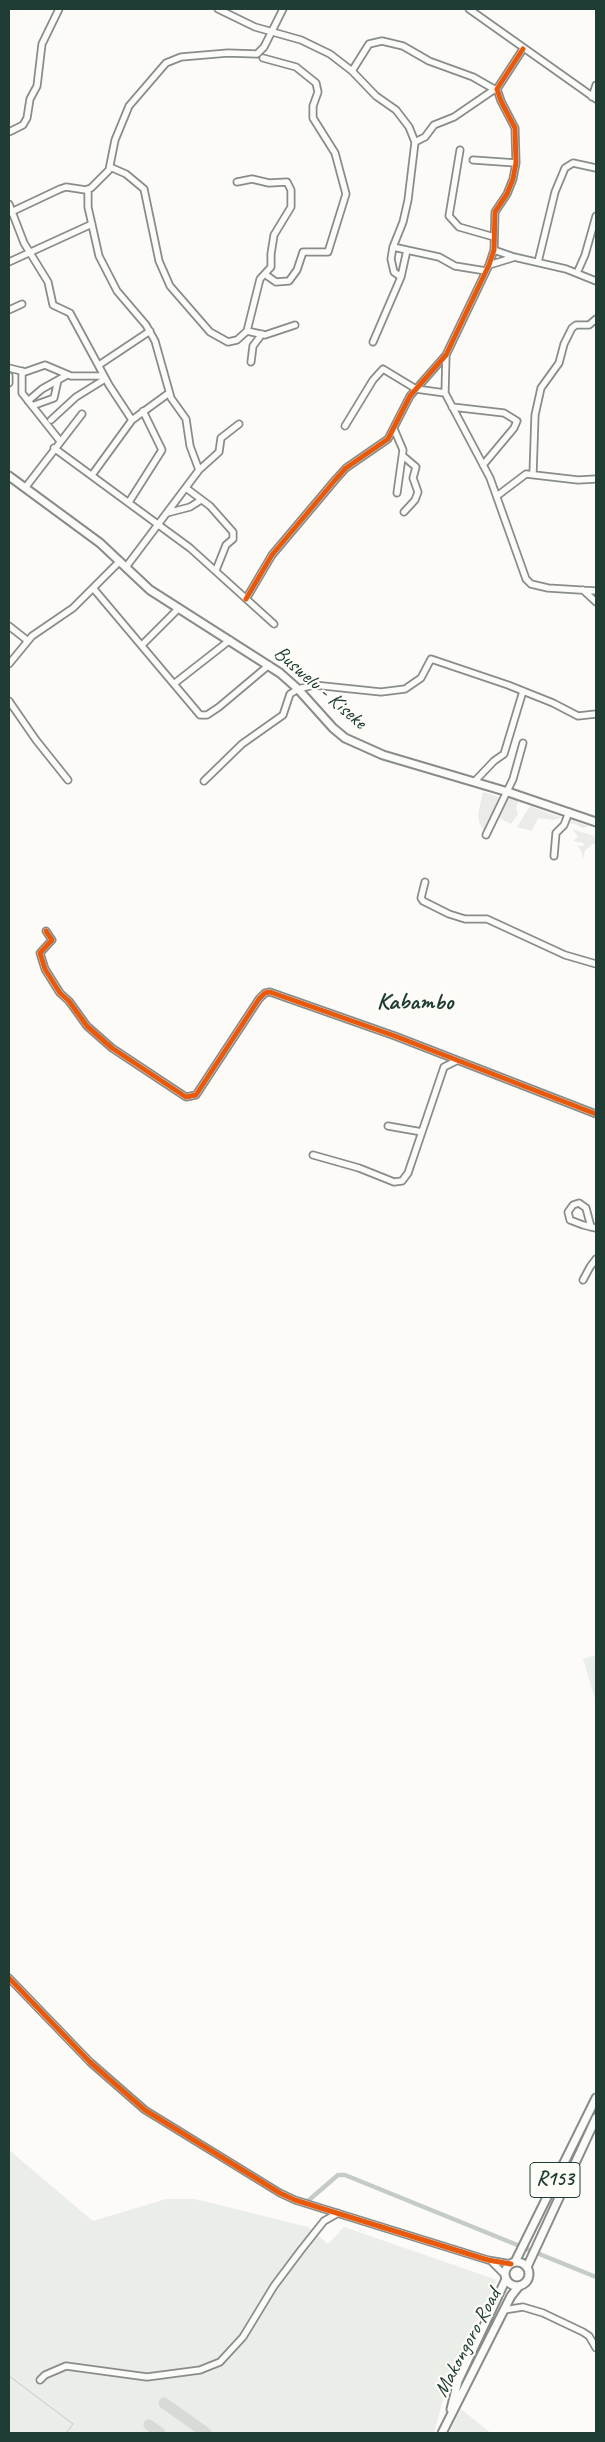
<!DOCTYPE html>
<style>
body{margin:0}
#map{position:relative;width:605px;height:2442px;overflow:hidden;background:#fcfbf8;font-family:Caveat,sans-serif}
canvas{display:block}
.frame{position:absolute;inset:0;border:10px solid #1f3d34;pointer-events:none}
</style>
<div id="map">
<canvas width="605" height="2442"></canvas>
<div class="frame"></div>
</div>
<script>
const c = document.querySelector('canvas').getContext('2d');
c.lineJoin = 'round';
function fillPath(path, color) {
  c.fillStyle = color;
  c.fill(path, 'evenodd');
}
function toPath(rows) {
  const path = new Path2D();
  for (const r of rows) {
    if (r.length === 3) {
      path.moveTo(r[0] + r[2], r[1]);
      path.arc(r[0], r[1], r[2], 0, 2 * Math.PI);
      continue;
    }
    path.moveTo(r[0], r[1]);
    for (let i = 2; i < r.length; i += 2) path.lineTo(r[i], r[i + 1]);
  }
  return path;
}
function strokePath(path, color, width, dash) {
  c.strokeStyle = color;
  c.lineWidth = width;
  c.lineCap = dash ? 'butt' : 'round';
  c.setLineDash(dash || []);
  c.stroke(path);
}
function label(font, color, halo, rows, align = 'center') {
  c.font = font + ' Caveat,sans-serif';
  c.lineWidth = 4.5;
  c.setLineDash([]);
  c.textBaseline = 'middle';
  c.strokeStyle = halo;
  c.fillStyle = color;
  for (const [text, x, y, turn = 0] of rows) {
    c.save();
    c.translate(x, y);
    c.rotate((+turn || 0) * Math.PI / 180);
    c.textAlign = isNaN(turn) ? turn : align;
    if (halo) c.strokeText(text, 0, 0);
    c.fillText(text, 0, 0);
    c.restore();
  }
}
fillPath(toPath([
 [596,1655,596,1702,583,1659],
 [9,2150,93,2221,166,2199,195,2199,308,2227,328,2244,344,2227,497,2280,449,2378,434,2433,9,2433],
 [461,2409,491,2433,449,2433]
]), '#ebede8');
fillPath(toPath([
 [483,792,497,796,502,802,496,824,485,833,479,822,478,814],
 [501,795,507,799,519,799,516,808,518,814,511,824,499,818,504,801],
 [530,806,545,812,589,826,583,828,561,818,553,820,538,818,532,831,517,827],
 [572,829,592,835,596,839,596,848,595,844,591,845,585,851,583,859,581,850,577,846,583,846,584,843,573,841,578,837]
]), '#ebece8');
strokePath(toPath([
 [9,2376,73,2424,66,2433]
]), '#c5ccc6', 1);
strokePath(toPath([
 [309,2200,338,2175,345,2175,596,2277]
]), '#c5ccc6', 4.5);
strokePath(toPath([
 [164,2403,206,2433],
 [149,2425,160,2433]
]), '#d8dad7', 11);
const minor = toPath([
 [218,9,255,27,301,40,330,54,352,71,376,96,396,110,409,127,415,142,408,200,403,222,393,247,391,259,394,272,401,277],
 [469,9,596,99],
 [263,58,296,67,316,83,318,92,313,106,313,118,335,153,346,194,328,252,303,252,297,270,289,281,276,282,266,275],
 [352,71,369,44,382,41,403,46,429,61,473,77,494,89],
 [592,97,596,85],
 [9,132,23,125,27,118,30,99,37,86,42,44,59,9],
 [415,142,425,137,434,125,454,117,495,89],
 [460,150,449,216,459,227,494,237],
 [473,160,516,163],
 [110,167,126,174,144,189,159,261,170,286,210,332,228,342,237,340,247,331,260,279,271,267,271,254,274,235,291,207,291,190,287,182,269,183,252,179,237,182],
 [88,189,88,207,99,256,117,291,146,325,155,341,171,398,186,419,190,446,199,470],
 [9,204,24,243,48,282,53,305,70,313,109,385,132,420],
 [9,213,60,189,66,187,86,190,91,188,109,170,115,140,129,106,166,63,181,57,228,53,257,54,264,47,283,9],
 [393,247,439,257,455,266,486,271],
 [494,250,514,257,566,269,596,281],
 [9,262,92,224],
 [538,262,555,192,565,168,573,163,596,168],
 [489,265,512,258],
 [577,273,585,255,596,216],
 [9,310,22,304],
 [247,331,265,335,295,325],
 [373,342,401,277,407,250],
 [446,355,445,393,490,478,526,579,531,584,548,588,596,591],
 [251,362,253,346,262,334],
 [99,365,150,331],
 [9,368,25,372,45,365,71,376,104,376],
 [22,371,22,393,60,441],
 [9,376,9,383],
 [28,401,42,389,67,375],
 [32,406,54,398,58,380],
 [452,407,504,413,517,421,514,428,483,465],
 [51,420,76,397,105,379],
 [345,426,373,380,383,369,416,389,445,393],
 [394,429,403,450,397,493],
 [54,448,190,548,274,624],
 [403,456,416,467,413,478,418,492,415,500,404,512],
 [533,474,535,415,541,388,559,363,564,344,572,328,576,325,589,325,596,319],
 [92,475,132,420,169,393],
 [25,488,82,414],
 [186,488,210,506,233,532,233,539,226,545,216,570],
 [497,496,526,474,578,480,596,479],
 [129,502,162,450,143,411],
 [167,513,190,507,201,500],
 [126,567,199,470,219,452,221,438,239,424],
 [93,588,200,715,207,715,219,707,269,665],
 [583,590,596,602],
 [246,599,272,555,336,479,346,468,388,439,410,396,446,355,489,265,494,250,495,212,507,194,513,179,516,163,515,128,501,101,497,89,523,49],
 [9,626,28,641],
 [142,645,179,608],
 [9,664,32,636,73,608,120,561],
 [175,683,230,640],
 [9,701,36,740,68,780],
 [204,781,242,744,283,715,290,694,298,689,314,685,381,692,405,689,421,678,431,659,508,685,553,703,578,716,596,714],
 [474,782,494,761,504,754,523,691],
 [486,835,513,779,523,743],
 [554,856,556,833,564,825,569,812],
 [425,882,421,898,423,901,449,914,465,919,487,919,565,955,596,964],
 [46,931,52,940,40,953,45,969,60,993,69,1001,87,1026,112,1048,186,1097,196,1095,259,999,265,993,270,992,395,1036,596,1114],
 [388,1126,422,1132],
 [313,1155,359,1168,394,1182,402,1181,408,1173,444,1067,456,1061],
 [591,1227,586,1208,579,1203,573,1205,568,1212,570,1220,583,1225,591,1227,596,1228],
 [583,1280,590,1267,596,1259],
 [9,1978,90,2062,145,2110,280,2193,295,2200,488,2260,511,2264],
 [492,2262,505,2275],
 [504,2310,523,2307,543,2313,583,2332,589,2336,596,2348],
 [40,2380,45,2375,66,2366,147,2377,200,2370,220,2362,243,2337,274,2286,301,2250,324,2221,338,2213]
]);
const major = toPath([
 [9,476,100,543,150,590,280,673,298,689,333,728,345,738,383,755,508,792,596,822],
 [517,2274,12],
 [515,2262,596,2098],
 [527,2267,596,2118],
 [451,2409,458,2381,506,2279],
 [442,2433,511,2296,519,2286]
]);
strokePath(minor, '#888d8a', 9);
strokePath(major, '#888d8a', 11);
strokePath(minor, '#fbfbf9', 5.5);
strokePath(major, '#fbfbf9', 7);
strokePath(toPath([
 [246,599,272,555,336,479,346,468,388,439,410,396,446,355,489,265,494,250,495,212,507,194,513,179,516,163,515,128,501,101,497,89,523,49],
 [46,931,52,940,40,953,45,969,60,993,69,1001,87,1026,112,1048,186,1097,196,1095,259,999,265,993,270,992,395,1036,596,1114],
 [9,1978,90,2062,145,2110,280,2193,295,2200,488,2260,511,2264]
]), '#e8590c', 5);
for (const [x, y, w] of [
 [555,2180,50]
]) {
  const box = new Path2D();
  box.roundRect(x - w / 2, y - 17.5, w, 35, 4);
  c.fillStyle = '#fdfcf7';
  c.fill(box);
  strokePath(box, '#1f3d34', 1);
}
label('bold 20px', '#1f3d34', null, [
 ["R153",555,2180]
]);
label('21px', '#1f3d34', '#fdfcf7', [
 ["Buswelu - Kiseke",320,688,41],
 ["Makongoro Road",468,2343,-62]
]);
label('bold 24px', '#1f3d34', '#fdfcf7', [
 ["Kabambo",415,1003]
]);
</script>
